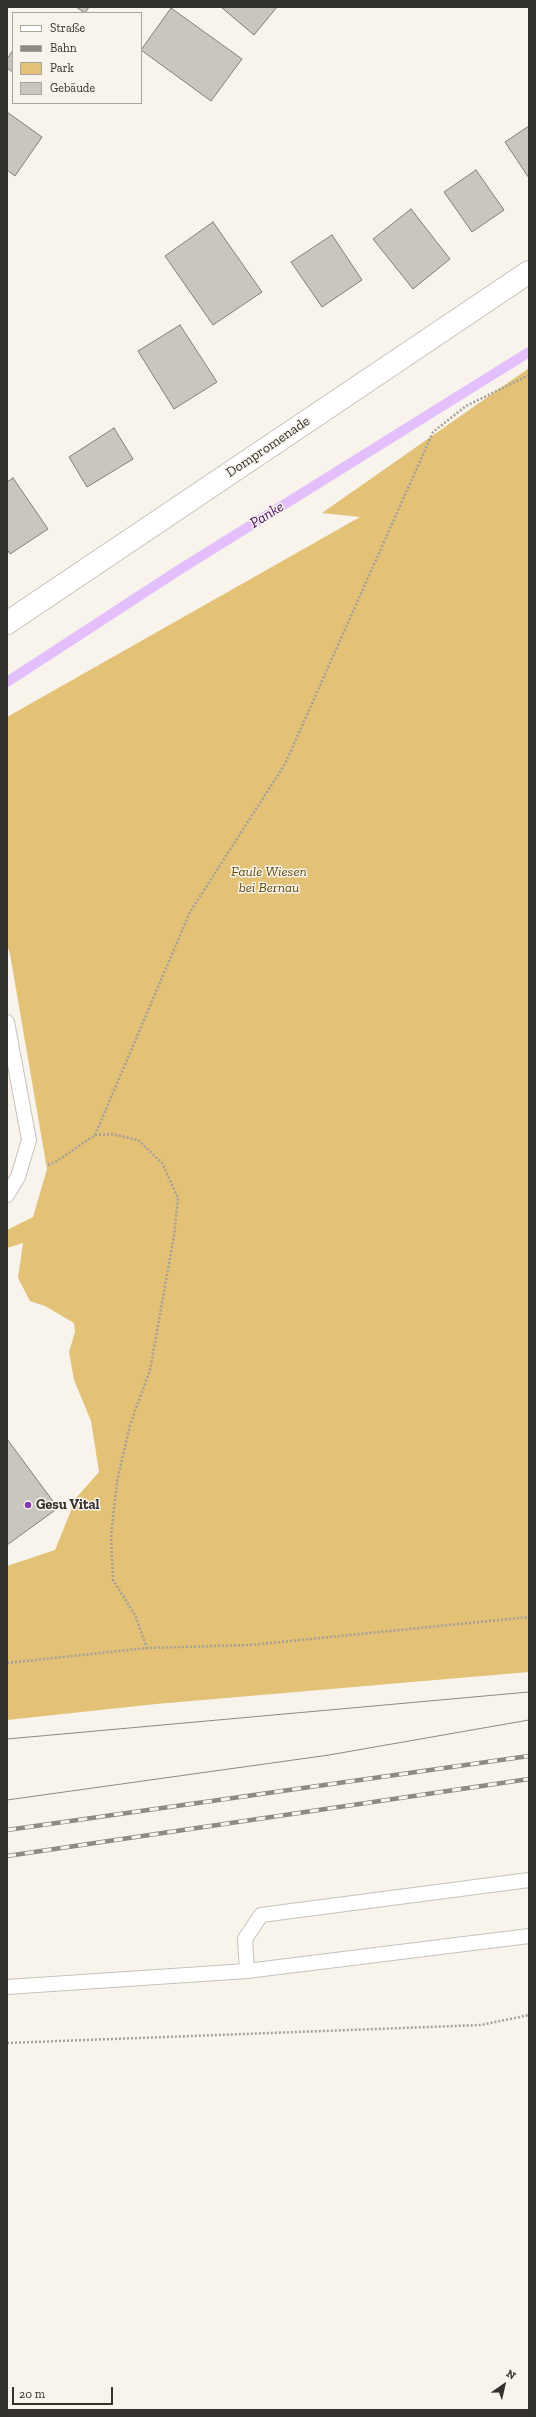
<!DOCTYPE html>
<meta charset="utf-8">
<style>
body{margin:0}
#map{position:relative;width:536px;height:2417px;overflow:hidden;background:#f8f4ec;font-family:"Zilla Slab",serif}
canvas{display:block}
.frame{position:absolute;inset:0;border:8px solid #33322e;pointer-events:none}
.legend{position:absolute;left:12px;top:12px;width:130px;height:92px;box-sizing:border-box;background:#f8f4ec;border:1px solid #a9a6a0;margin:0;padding:5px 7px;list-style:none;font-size:12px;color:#33322e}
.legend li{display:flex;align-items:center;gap:8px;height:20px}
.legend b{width:20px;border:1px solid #a9a6a0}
.north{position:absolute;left:484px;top:2365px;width:40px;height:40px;-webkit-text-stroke:3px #f8f4ec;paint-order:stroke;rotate:34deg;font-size:11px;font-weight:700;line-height:16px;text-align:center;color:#33322e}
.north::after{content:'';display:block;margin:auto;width:14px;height:18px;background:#33322e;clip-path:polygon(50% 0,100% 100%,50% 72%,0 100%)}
.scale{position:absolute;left:12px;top:2387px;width:101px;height:18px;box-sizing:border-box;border:2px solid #33322e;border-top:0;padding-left:5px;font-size:12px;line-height:14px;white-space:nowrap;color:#33322e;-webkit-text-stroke:3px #f8f4ec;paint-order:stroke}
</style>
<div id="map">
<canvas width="536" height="2417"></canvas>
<div class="frame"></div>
<ul class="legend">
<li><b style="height:5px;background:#fff"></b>Straße</li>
<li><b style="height:5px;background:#8d8a85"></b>Bahn</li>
<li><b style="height:11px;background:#e3c176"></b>Park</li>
<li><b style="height:11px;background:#cac6be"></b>Gebäude</li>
</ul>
<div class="north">N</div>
<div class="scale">20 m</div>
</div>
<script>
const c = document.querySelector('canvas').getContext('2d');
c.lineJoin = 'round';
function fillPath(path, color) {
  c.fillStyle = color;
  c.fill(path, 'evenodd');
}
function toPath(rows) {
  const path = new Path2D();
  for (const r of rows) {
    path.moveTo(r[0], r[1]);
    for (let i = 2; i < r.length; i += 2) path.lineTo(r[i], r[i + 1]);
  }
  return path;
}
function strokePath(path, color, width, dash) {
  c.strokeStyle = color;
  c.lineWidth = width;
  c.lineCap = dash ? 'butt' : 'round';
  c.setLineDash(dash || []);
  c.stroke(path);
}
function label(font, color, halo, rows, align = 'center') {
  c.font = font + ' "Zilla Slab",serif';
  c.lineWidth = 3;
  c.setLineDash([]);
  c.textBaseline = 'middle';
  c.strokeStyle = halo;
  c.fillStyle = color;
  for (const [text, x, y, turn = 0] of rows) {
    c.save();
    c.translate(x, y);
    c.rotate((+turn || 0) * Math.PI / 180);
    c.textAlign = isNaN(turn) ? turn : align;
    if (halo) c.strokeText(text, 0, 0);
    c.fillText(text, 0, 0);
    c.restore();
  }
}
fillPath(toPath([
 [529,368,529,1672,156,1704,7,1720,7,1566,55,1550,76,1498,99,1472,91,1421,74,1380,69,1352,75,1332,74,1323,45,1306,30,1301,18,1278,23,1243,7,1248,7,1230,33,1217,47,1169,10,954,7,945,7,717,360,517,322,513]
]), '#e3c176');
strokePath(toPath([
 [7,682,179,570,529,352]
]), '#e3c0fb', 10);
const building = toPath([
 [76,7,89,7,85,13,76,7],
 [221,7,277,7,254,35,221,7],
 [171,8,242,59,211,101,141,50,171,8],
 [13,50,13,72,7,68,7,59,13,50],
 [7,112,42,137,15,176,7,170,7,112],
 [529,126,529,178,505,142,529,126],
 [476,170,504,210,472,232,444,192,476,170],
 [411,209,450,259,413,289,373,239,411,209],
 [213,222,262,292,213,325,165,256,213,222],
 [332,235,362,280,322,307,291,262,332,235],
 [180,325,217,382,174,409,138,351,180,325],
 [114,428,133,459,87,487,69,457,114,428],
 [13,478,48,529,10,554,7,549,7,482,13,478],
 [7,1439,58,1508,7,1545,7,1439]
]);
fillPath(building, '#cac6be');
strokePath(building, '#827e77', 1);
const service = toPath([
 [7,1022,29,1140,18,1177,7,1195],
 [247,1971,245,1939,261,1915,529,1880],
 [7,1987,247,1971,529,1936]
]);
const minor = toPath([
 [7,623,529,272]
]);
strokePath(service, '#c6c2ba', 16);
strokePath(minor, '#c6c2ba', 24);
strokePath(toPath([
 [95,1135,190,912,285,764,433,432,466,406,529,375],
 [48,1165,57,1161,95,1135,112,1134,138,1140,162,1163,178,1198,174,1236,150,1370,130,1425,117,1481,111,1536,113,1580,135,1615,147,1648],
 [7,1663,147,1648,250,1645,529,1617],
 [7,2043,481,2025,529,2015]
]), '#a4a19b', 2.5, [2, 2]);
strokePath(service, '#fff', 14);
strokePath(minor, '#fff', 22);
strokePath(toPath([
 [7,1739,529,1692],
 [7,1800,329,1755,529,1720]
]), '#8d8a85', 1);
const rail = toPath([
 [7,1830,529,1756],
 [7,1856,529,1779]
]);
strokePath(rail, '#8d8a85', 4.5);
strokePath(rail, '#f8f4ec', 3, [9]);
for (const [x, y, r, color] of [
 [28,1505,4,"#863bad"]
]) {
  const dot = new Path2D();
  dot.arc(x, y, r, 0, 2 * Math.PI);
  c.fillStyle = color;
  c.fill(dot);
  strokePath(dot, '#f8f4ec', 1.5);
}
label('14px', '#33322e', '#f8f4ec', [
 ["Dompromenade",268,447,-34]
]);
label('italic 14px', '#634a07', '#f8f4ec', [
 ["Faule Wiesen",269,872],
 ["bei Bernau",269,888]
]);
label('bold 14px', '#33322e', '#f8f4ec', [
 ["Gesu Vital",36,1505]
], 'left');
label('italic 15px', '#450a60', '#f8f4ec', [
 ["Panke",267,515,-32]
]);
</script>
